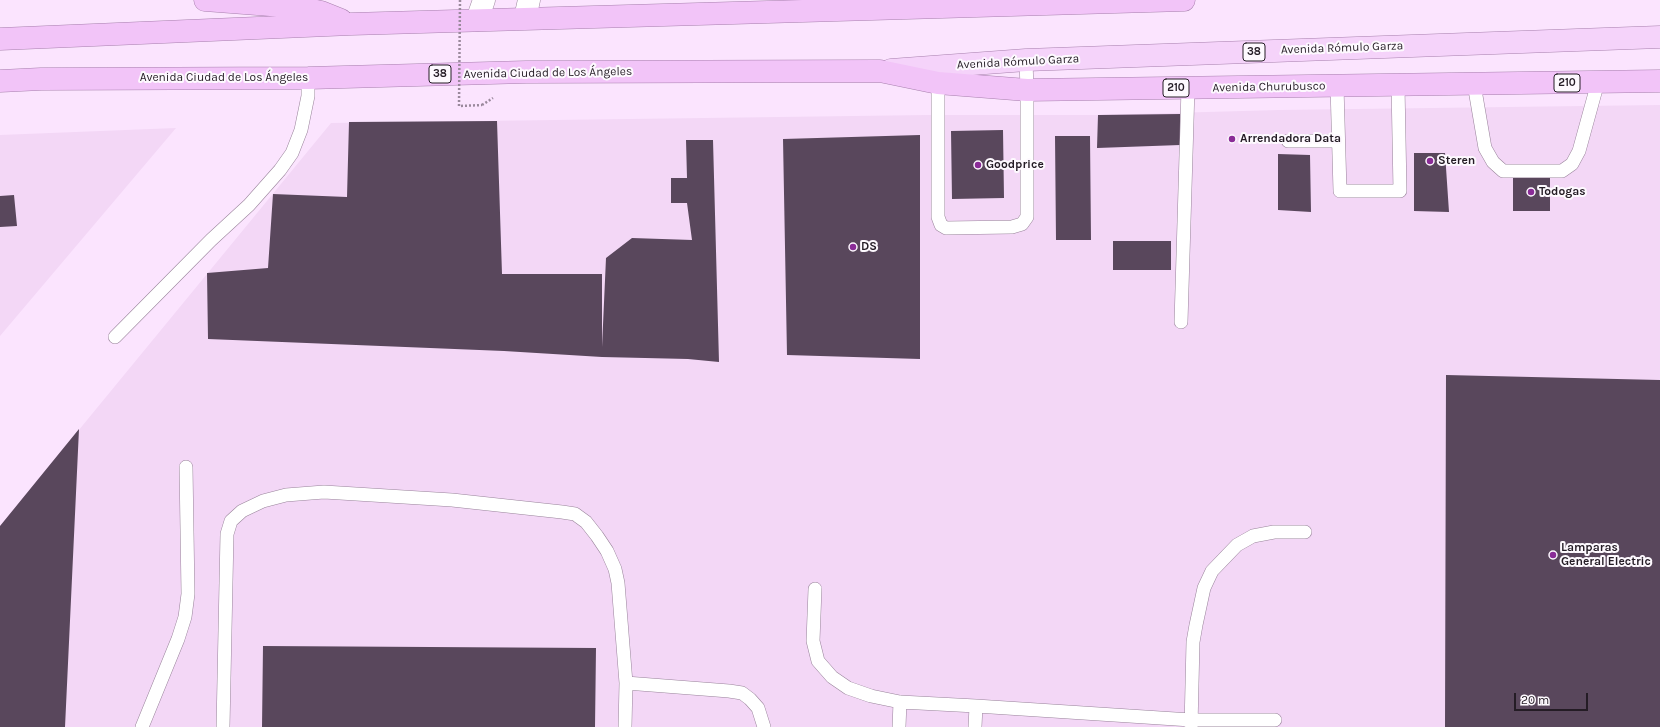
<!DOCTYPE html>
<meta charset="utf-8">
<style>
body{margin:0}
#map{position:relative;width:1660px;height:727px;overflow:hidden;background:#fbe4fe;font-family:Karla,sans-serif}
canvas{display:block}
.scale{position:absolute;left:1514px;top:693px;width:74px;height:18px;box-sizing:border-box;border:2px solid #241c25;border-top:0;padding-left:5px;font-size:12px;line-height:14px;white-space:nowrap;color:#241c25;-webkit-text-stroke:3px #fdf9fe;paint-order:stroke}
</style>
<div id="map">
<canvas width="1660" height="727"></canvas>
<div class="scale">20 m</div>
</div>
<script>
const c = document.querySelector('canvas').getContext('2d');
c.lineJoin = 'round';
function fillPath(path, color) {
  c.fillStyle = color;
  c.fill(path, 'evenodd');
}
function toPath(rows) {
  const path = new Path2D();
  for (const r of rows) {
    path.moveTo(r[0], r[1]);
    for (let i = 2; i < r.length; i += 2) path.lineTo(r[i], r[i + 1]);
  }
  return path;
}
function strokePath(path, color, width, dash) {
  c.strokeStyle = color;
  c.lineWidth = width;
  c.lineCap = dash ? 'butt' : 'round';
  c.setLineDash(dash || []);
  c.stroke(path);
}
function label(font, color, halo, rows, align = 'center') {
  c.font = font + ' Karla,sans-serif';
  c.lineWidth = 4;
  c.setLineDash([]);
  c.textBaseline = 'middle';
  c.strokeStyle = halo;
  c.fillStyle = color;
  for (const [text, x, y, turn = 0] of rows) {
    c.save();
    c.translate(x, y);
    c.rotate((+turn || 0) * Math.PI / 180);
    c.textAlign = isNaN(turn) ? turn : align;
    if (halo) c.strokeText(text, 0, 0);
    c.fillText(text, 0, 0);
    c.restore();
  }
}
fillPath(toPath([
 [1660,105,1660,727,0,727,0,526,331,123,928,115,1098,115,1279,110],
 [176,128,0,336,0,135]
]), '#f3d7f6');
fillPath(toPath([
 [1180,114,1180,145,1097,148,1098,115],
 [497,121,502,274,602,274,602,347,606,258,632,238,692,240,687,203,671,203,671,178,687,178,686,140,713,140,719,362,688,359,602,357,504,351,208,339,207,273,268,268,273,194,347,197,349,122],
 [1003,130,1004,198,952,199,951,131],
 [920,135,920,359,787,355,783,139],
 [1055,136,1090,136,1091,240,1056,240],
 [1414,153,1445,153,1449,212,1414,211],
 [1278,154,1310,155,1311,212,1278,210],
 [1513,173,1550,173,1550,211,1513,211],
 [14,195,17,226,0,227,0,196],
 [1113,241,1171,241,1171,270,1113,270],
 [1446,375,1660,380,1660,727,1445,727],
 [79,429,65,727,0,727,0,526],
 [263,646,596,648,595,727,262,727]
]), '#59475c');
const service = toPath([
 [938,76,938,217,941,225,946,228,1012,227,1022,224,1027,217,1027,90,1026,60],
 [1474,84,1485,148,1493,162,1503,171,1562,171,1572,164,1579,151,1598,82],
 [1337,86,1340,191,1400,191,1398,85],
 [1288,141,1338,141],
 [1181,322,1188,88],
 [115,337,211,240,249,205,280,170,292,153,301,130,308,96,308,78],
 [815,589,813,641,818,661,832,677,848,688,871,696,900,702,976,706,1191,720,1275,720],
 [626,683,729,691,742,693,750,699,758,708,764,727],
 [142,727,178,639,185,617,188,594,186,467],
 [223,727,227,534,231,521,242,511,263,501,286,495,324,492,452,500,562,512,575,514,586,522,597,536,607,551,615,569,618,583,626,683,625,727],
 [899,727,900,702],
 [975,727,976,706],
 [1191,727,1193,642,1196,625,1204,588,1212,571,1237,545,1253,536,1274,532,1305,532]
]);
const minor = toPath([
 [525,18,529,0],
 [477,20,484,0]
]);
const primary = toPath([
 [891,70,1026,60,1660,37]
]);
const trunk = toPath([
 [205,0,297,7,321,12,341,20],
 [0,39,351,24,1184,0],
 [0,81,41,79,308,78,526,72,880,71,938,83,1027,90,1660,81]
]);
strokePath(service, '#99849b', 14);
strokePath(minor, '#99849b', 23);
strokePath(primary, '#a780ad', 23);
strokePath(trunk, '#a780ad', 23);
strokePath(toPath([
 [482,105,493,98]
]), '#9a899c', 2.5, [2, 2]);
strokePath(service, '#fff', 13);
strokePath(minor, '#fff', 22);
strokePath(primary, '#f5d3fa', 22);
strokePath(trunk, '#f2c4f8', 22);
strokePath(toPath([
 [460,0,459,106,482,105]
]), '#9a899c', 2.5, [2, 2]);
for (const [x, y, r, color] of [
 [1232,139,4,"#8a2c97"],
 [1430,161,4,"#8a2c97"],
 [978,165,4,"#8a2c97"],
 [1531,192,4,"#8a2c97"],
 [853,247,4,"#8a2c97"],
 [1553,555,4,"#8a2c97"]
]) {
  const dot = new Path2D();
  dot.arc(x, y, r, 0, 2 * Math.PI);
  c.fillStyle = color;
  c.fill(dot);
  strokePath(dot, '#fdf9fe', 1.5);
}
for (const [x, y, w] of [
 [1254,52,22],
 [440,74,22],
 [1567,83,26],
 [1176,88,26]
]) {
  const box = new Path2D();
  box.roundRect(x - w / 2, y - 9, w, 18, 3);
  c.fillStyle = '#fdf9fe';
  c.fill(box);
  strokePath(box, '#241c25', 1);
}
label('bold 11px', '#241c25', null, [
 ["38",1254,52],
 ["38",440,74],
 ["210",1567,83],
 ["210",1176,88]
]);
label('12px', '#241c25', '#fdf9fe', [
 ["Avenida Rómulo Garza",1342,48,-2],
 ["Avenida Rómulo Garza",1018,62,-3],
 ["Avenida Ciudad de Los Ángeles",548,73,-1],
 ["Avenida Ciudad de Los Ángeles",224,78],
 ["Avenida Churubusco",1269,87,-1]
]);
label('bold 12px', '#241c25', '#fdf9fe', [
 ["Arrendadora Data",1240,139],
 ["Steren",1438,161],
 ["Goodprice",986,165],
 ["Todogas",1539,192],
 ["DS",861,247],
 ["Lamparas",1561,548],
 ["General Electric",1561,562]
], 'left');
</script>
